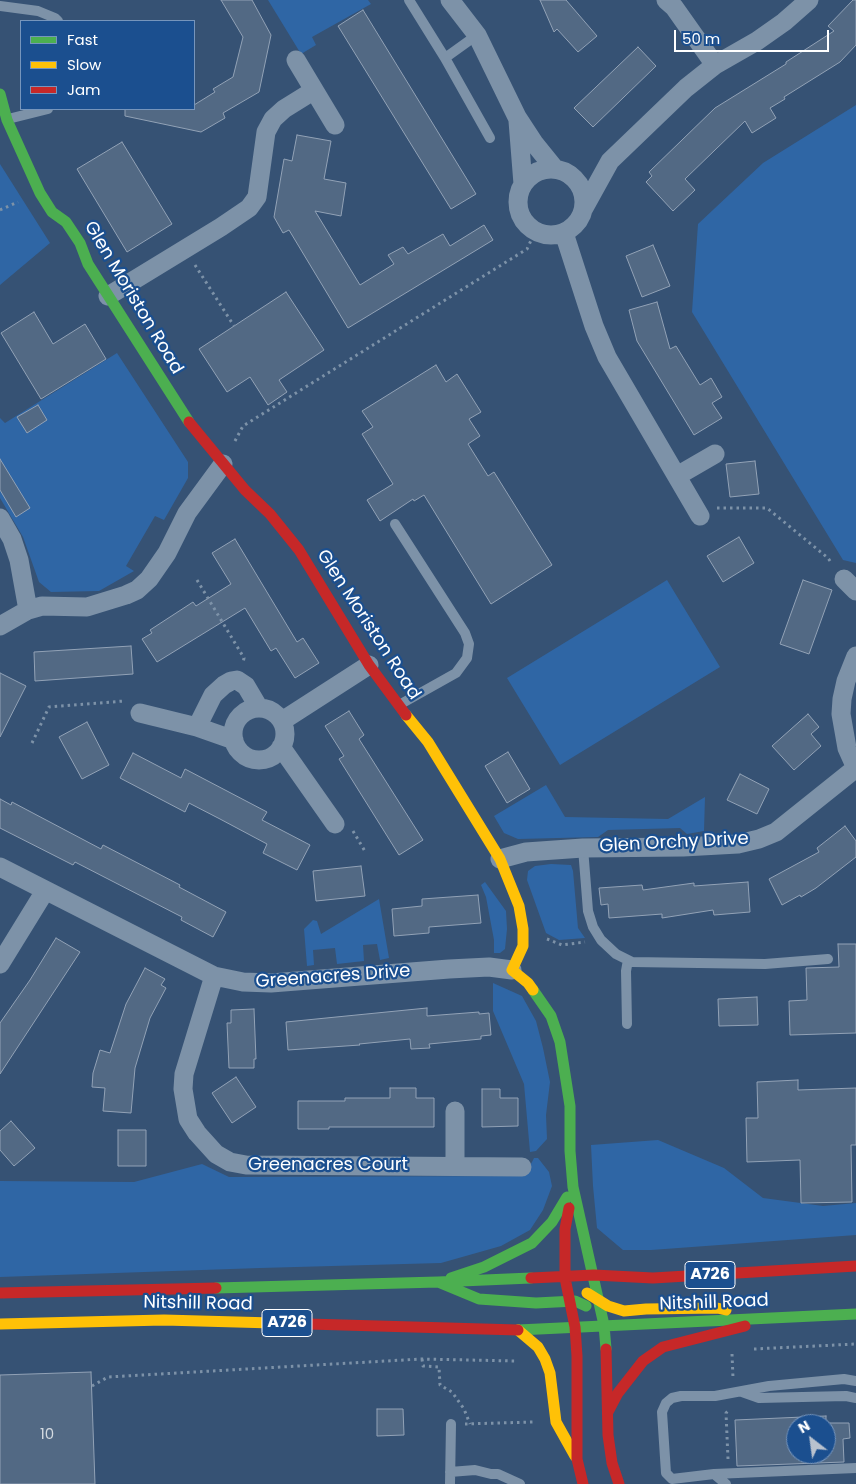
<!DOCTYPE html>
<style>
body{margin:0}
#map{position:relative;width:856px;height:1484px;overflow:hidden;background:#365274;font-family:Poppins,sans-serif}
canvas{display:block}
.legend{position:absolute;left:20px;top:20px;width:175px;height:90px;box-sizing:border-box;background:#1b4f8f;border:1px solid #7695bc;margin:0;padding:6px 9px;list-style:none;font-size:15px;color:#fff}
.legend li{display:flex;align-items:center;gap:10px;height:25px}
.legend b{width:25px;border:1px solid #7695bc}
.north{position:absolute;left:786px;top:1414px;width:50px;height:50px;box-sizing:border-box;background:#1b4f8f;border:1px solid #7695bc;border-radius:50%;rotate:330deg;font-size:14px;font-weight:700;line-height:20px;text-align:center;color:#fff}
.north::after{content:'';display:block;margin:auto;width:18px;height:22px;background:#b9c2ce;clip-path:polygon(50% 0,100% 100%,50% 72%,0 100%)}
.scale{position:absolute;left:674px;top:30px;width:155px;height:22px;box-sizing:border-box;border:2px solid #fff;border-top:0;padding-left:6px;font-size:15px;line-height:18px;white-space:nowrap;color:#fff;-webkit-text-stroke:4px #1b4f8f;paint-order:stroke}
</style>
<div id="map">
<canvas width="856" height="1484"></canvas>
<ul class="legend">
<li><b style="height:6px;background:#4caf50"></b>Fast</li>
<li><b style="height:6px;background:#ffc107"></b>Slow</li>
<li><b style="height:6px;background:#c62828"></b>Jam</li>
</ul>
<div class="north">N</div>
<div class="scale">50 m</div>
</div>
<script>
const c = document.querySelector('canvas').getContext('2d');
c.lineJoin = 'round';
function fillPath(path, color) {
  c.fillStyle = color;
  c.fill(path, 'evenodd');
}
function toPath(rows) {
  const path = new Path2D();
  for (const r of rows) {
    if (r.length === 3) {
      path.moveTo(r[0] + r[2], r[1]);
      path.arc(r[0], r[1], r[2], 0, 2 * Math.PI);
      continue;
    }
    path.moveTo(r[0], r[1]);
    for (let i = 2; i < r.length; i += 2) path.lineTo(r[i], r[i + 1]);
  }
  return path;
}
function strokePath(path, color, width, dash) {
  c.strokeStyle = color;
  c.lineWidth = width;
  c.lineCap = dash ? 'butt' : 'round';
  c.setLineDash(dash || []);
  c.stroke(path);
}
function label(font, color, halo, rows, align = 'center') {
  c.font = font + ' Poppins,sans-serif';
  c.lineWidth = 4.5;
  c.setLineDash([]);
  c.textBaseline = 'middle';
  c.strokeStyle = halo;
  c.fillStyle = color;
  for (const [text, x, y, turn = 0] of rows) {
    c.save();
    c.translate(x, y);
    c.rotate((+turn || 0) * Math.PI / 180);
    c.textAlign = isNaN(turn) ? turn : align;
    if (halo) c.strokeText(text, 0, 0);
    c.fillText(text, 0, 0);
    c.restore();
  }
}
fillPath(toPath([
 [268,0,368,0,371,4,312,37,316,45,301,54],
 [856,105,856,563,843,560,692,312,698,224,763,163],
 [0,164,50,243,0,285],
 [117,353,188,462,188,478,164,520,155,516,126,566,134,571,99,591,51,592,39,582,23,537,0,498,0,418,5,423],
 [667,580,720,667,560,765,507,678],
 [546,785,565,817,668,819,705,797,704,831,687,834,680,828,608,830,598,837,518,839,504,833,494,816],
 [551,864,571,865,573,871,578,928,585,938,559,940,546,933,527,880,528,871,535,866],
 [485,882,506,911,507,929,505,949,500,953,494,953,494,940,486,897,481,885],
 [379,899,389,958,380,960,377,944,363,945,364,961,337,964,335,948,313,950,314,965,307,966,304,929,313,920,317,921,321,934],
 [493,983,522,996,536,1021,543,1048,550,1082,546,1115,547,1139,536,1151,530,1152,524,1084,493,1011],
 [658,1140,724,1168,763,1198,823,1206,856,1203,856,1235,651,1250,623,1250,597,1228,593,1186,591,1145],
 [534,1158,538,1158,549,1172,552,1186,543,1210,530,1230,501,1246,441,1263,260,1268,0,1277,0,1181,134,1182,202,1164,229,1177,525,1176]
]), '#2f66a5');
const building = toPath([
 [221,0,252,0,271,35,259,92,223,113,225,118,201,132,125,116,125,109,194,109,194,105,215,92,213,89,233,77,243,37,221,0],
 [540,0,566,0,597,36,578,52,557,29,554,32,540,0],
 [853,0,856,0,856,45,840,62,784,97,785,99,770,108,776,118,752,133,745,121,685,179,695,190,673,211,646,182,652,176,649,172,715,108,786,64,786,62,834,31,828,26,853,0],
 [363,10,476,194,451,209,338,26,363,10],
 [638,47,656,66,593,127,574,108,638,47],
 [297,135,331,141,324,179,346,183,341,216,315,211,360,285,394,264,388,255,403,247,408,254,443,234,450,246,484,225,493,240,348,328,289,230,283,233,274,217,284,159,292,161,297,135],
 [122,142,172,224,127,252,77,169,122,142],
 [653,245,670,286,642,297,626,256,653,245],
 [286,292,324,350,279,380,287,392,268,405,250,377,227,392,199,349,286,292],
 [657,302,670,349,676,346,700,385,711,378,722,397,712,403,722,418,694,435,637,341,629,310,657,302],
 [34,312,53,344,85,324,106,359,41,399,1,333,34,312],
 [436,365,446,382,457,374,481,412,469,419,480,436,468,444,488,476,494,472,552,565,491,604,424,495,414,501,413,499,380,521,367,500,393,484,362,434,373,427,362,411,436,365],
 [38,405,47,420,27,433,17,417,38,405],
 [0,459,30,508,16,517,0,490,0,459],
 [755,461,759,494,730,497,726,464,755,461],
 [739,537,754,563,723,582,707,556,739,537],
 [235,539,297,642,303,638,319,663,295,678,276,648,271,651,245,608,157,662,142,639,152,633,150,630,193,602,196,606,231,584,212,553,235,539],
 [803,580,832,590,809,654,780,644,803,580],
 [131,646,133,674,35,681,34,652,131,646],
 [0,673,26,686,0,737,0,673],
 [349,711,364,735,359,739,423,840,399,855,339,759,344,756,325,726,349,711],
 [808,714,819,727,811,734,821,746,794,770,772,746,808,714],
 [87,722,109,765,82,779,59,737,87,722],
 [508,752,530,789,507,803,485,766,508,752],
 [133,753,181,778,185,769,267,812,262,820,310,845,297,870,263,853,267,844,220,819,189,803,185,812,120,778,133,753],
 [740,774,769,789,757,814,727,800,740,774],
 [0,799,11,805,12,802,101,849,103,845,180,885,179,887,226,912,213,937,181,920,182,917,75,862,73,865,0,828,0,799],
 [845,826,856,841,856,857,816,888,801,897,800,895,782,905,769,879,819,852,817,848,845,826],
 [361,866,365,896,316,901,313,871,361,866],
 [748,882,750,912,714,915,713,910,662,918,662,914,609,918,608,904,601,905,599,888,642,885,643,890,694,883,694,886,748,882],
 [478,895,481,923,429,927,429,933,394,936,392,909,422,906,422,899,478,895],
 [56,938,80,952,0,1074,0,1023,30,980,56,938],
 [838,944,856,944,856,1033,790,1035,789,1001,807,1000,806,968,839,967,838,944],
 [145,968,165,979,161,985,166,988,150,1018,135,1068,131,1113,103,1111,105,1088,92,1087,93,1073,100,1050,110,1053,126,1004,145,968],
 [757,997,758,1025,719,1026,718,999,757,997],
 [427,1008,427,1016,479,1012,479,1014,489,1013,491,1035,481,1036,481,1039,429,1044,430,1048,411,1049,410,1039,359,1044,360,1045,288,1050,286,1022,427,1008],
 [254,1009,256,1059,254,1059,254,1068,229,1068,227,1023,231,1023,231,1010,254,1009],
 [236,1077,256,1107,232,1123,212,1093,236,1077],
 [798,1080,798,1090,856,1088,856,1145,851,1145,852,1202,801,1203,800,1160,747,1162,746,1118,758,1118,757,1082,798,1080],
 [390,1088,416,1088,416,1098,434,1098,434,1127,329,1127,329,1129,298,1129,298,1101,345,1101,345,1098,390,1098,390,1088],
 [482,1089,500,1089,500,1098,518,1098,518,1126,482,1127,482,1089],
 [11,1121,35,1148,14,1166,0,1150,0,1131,11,1121],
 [118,1130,146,1130,146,1166,118,1166,118,1130],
 [91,1372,95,1484,0,1484,0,1375,91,1372],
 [377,1409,403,1409,404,1435,377,1436,377,1409],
 [826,1416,826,1423,849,1423,850,1438,843,1439,844,1462,737,1466,735,1420,826,1416],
 [796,1424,826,1424,826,1454,796,1454,796,1424]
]);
fillPath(building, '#526984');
strokePath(building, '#92a2b6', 1);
strokePath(toPath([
 [0,210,18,202],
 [195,265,234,326],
 [235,441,243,426,527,249,535,232],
 [717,508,767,508,828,558,832,564],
 [197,580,244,658,243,663],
 [32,743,49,707,124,701],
 [353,831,366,853],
 [547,939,562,945,585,942],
 [754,1349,856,1344],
 [732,1354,733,1378],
 [422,1359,423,1366,439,1367,440,1385,452,1392,464,1409,470,1424],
 [92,1386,108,1377,421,1359,516,1361],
 [465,1424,533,1422],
 [728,1459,726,1413,730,1409]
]), '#7d92a8', 3, [2.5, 4]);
strokePath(toPath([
 [409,0,445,58,490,138],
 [0,6,38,11,55,18,58,21],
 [445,58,477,35],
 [8,119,48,109],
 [395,524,465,633,469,644,467,658,456,673,399,705],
 [583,848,588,911,593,927,601,940,616,954,632,962,765,964,828,959],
 [627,1024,626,971,628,960],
 [742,1392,759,1398,846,1396,856,1398],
 [450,1472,475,1470,491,1474,498,1474,520,1484],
 [714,1474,856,1468],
 [450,1484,451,1424],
 [726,1484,714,1474,672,1479,666,1473,662,1412,666,1403,672,1398,681,1396,715,1396,769,1386,844,1379,856,1381]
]), '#7d92a8', 10);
strokePath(toPath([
 [450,0,477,35,517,117,534,143,555,169],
 [666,0,674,7,715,65],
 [296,60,335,125],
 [518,121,523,184],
 [551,202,33],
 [584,208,610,161,686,88,715,65,757,41,784,22,809,0],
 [564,233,594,326,607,357,700,516],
 [108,296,221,227,249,208,257,197,266,132,273,119,284,109,313,91],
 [677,476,715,454],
 [0,518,12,539,19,560,28,610],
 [844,579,856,591],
 [0,626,28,610,42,606,87,607,126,595,137,590,149,579,167,553,187,513,223,464],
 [259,734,26],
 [140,713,197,727,234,740],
 [282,721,369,665],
 [197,727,213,695,224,685,231,681,237,680,246,686,259,708],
 [281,747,335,824],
 [856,768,847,748,841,714,842,699,846,681,856,656],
 [500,859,526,852,583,848,683,847,738,844,759,839,776,832,856,768],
 [0,867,214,976,243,982,271,983,449,969,489,967,512,970],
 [0,964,45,891],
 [214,976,184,1074,183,1089,188,1119,197,1133,216,1154,230,1162,246,1165,522,1167],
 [455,1111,455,1165]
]), '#7d92a8', 19);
strokePath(toPath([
 [0,94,7,120,40,193,52,212,66,222,80,243,88,264,189,422],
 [533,990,551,1016,560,1042,570,1106,570,1151,573,1187,604,1325,606,1349],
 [451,1278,484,1267,532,1243,552,1222,567,1197],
 [438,1282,479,1299,536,1303,575,1301,586,1306],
 [216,1288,438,1282,531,1278],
 [518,1330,856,1314]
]), '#4caf50', 11);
strokePath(toPath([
 [406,715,428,742,500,859,519,906,523,929,523,946,512,970,528,983,533,990],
 [587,1293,608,1306,624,1311,646,1309,717,1308,726,1310],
 [0,1324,164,1320,273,1323],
 [518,1330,538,1347,545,1359,550,1373,556,1422,575,1456]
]), '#ffc107', 11);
strokePath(toPath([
 [189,422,245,490,270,514,299,550,369,665,406,715],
 [569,1208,565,1229,565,1278,575,1327,577,1356,577,1459,583,1484],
 [531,1278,594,1275,653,1278,856,1266],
 [0,1293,216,1288],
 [273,1323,518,1330],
 [606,1349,608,1435,612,1463,619,1484],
 [608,1412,618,1393,643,1361,663,1347,745,1326]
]), '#c62828', 11);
label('15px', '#d4dae0', null, [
 ["10",47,1435]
]);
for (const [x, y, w] of [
 [710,1275,50],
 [287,1323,50]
]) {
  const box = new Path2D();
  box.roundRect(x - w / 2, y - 13.5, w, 27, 4);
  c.fillStyle = '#1b4f8f';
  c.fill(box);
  strokePath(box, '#fff', 1);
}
label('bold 16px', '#fff', null, [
 ["A726",710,1275],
 ["A726",287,1323]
]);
label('18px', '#fff', '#1b4f8f', [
 ["Glen Moriston Road",133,298,59],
 ["Glen Moriston Road",368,625,57],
 ["Glen Orchy Drive",674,843,-3],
 ["Greenacres Drive",333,977,-4],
 ["Greenacres Court",328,1165],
 ["Nitshill Road",714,1303,-2],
 ["Nitshill Road",198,1304,1]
]);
</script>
